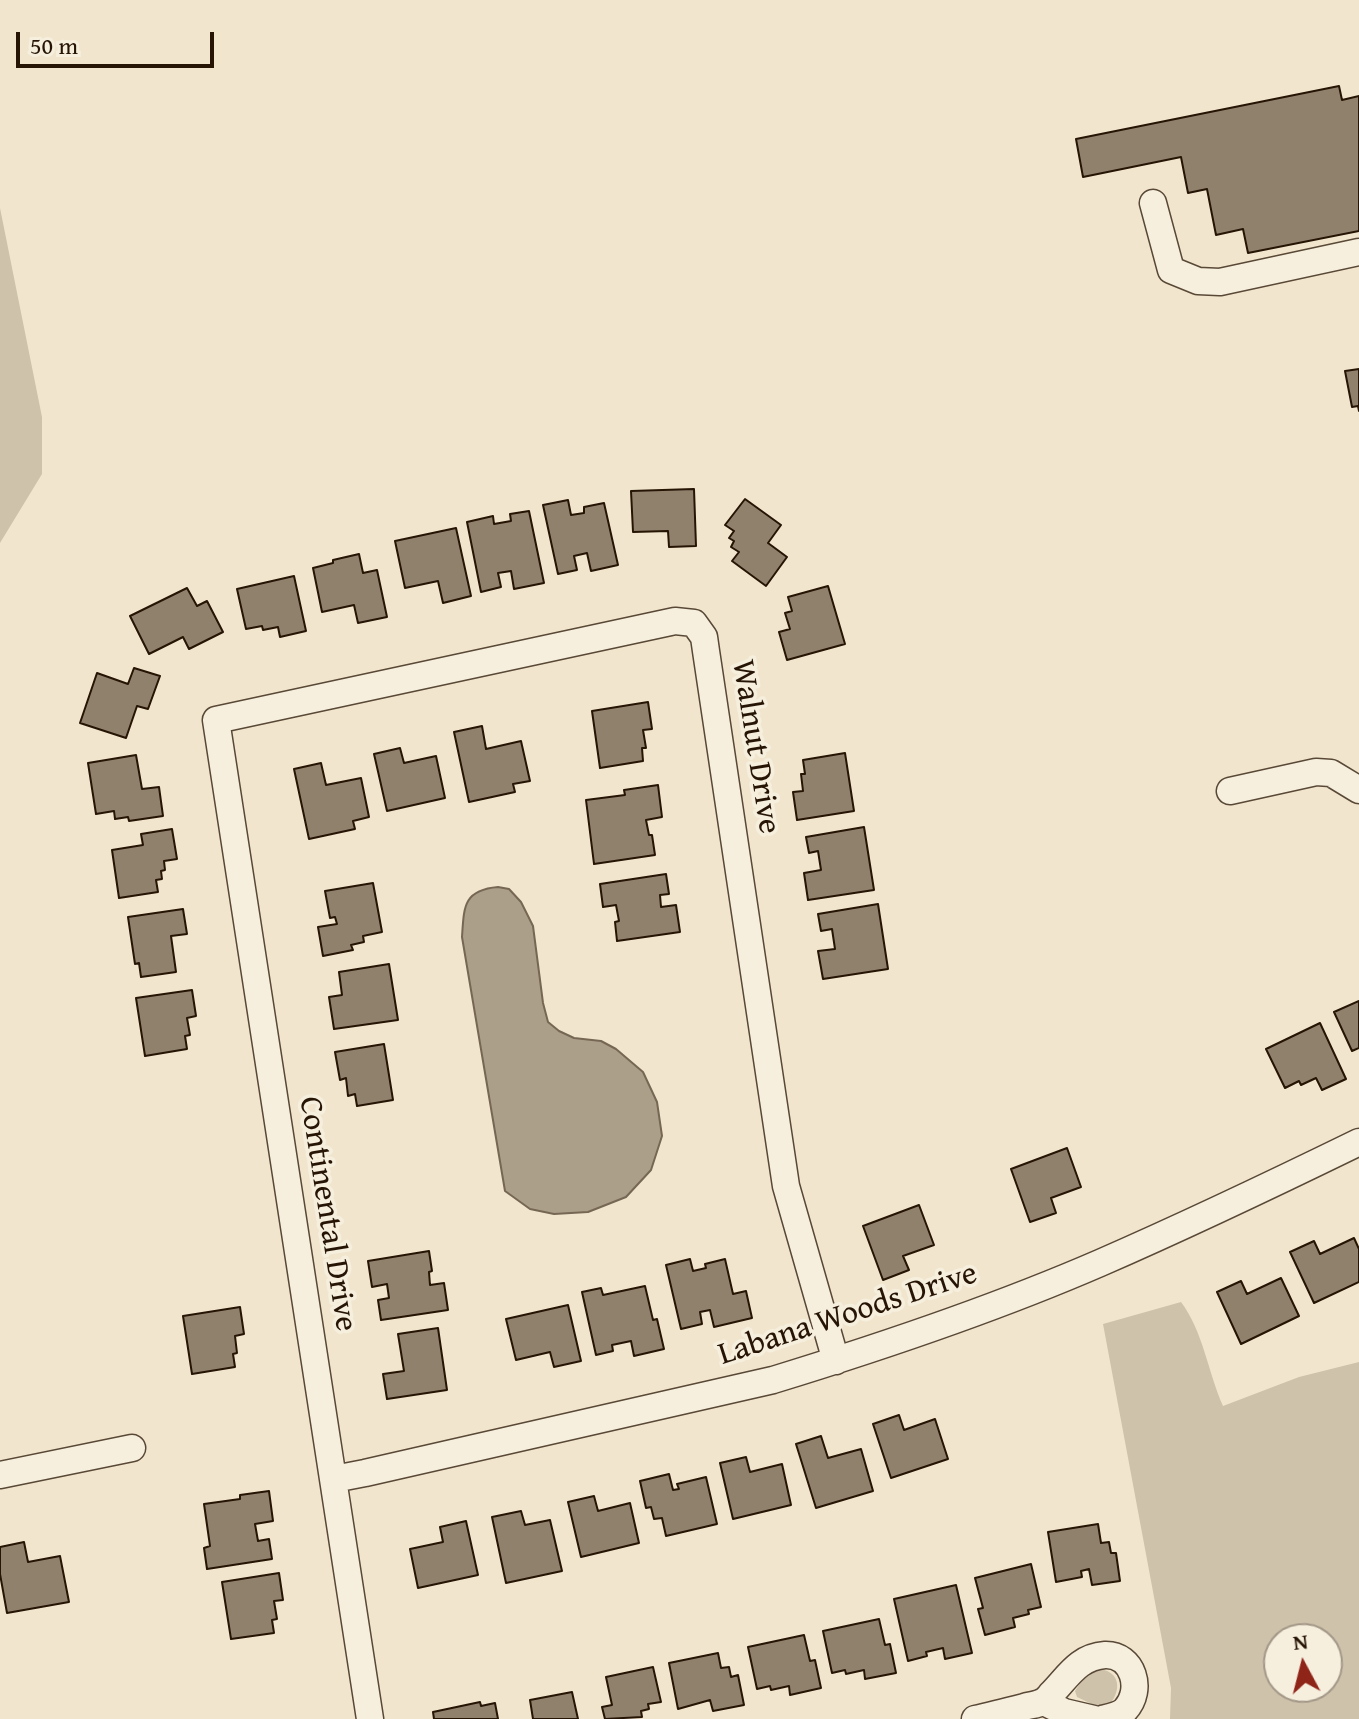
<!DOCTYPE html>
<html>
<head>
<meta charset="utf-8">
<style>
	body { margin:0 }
	#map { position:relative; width:1359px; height:1719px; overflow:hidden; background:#f1e6cd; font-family:"Gentium Book Plus",serif }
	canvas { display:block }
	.north { position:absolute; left:1263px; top:1623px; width:80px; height:80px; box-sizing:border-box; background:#f6efde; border:2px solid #a39787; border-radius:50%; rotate:353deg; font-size:22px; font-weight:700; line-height:32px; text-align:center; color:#261404 }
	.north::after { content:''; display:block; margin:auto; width:28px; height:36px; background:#8f2418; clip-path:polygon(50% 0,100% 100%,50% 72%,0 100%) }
	.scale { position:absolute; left:16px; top:32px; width:198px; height:36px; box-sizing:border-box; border:4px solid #261404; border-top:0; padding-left:10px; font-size:24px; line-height:28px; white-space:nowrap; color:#261404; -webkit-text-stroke:6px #f6efde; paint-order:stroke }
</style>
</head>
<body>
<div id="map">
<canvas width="1359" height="1719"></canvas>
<div class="north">N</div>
<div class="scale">50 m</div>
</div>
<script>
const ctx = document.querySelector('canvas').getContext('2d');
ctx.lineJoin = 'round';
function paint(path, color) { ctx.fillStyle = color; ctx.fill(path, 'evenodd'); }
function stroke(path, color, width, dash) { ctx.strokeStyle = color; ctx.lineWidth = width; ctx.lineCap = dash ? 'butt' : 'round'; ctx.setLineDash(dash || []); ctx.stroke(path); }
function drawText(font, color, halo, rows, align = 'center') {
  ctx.font = font + ' "Gentium Book Plus",serif'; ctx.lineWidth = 7; ctx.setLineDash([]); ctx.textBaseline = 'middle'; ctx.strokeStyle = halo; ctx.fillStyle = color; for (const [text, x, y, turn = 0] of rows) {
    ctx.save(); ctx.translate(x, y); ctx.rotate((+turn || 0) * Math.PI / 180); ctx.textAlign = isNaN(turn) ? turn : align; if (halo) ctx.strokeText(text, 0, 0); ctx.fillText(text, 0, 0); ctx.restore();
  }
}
const green = new Path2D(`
	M0 208 42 417V474L0 543Z
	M1181 1302C1203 1331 1208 1372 1223 1406L1299 1377 1359 1362V1719H1170L1171 1688 1103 1324ZM1279 1639H1327V1687H1279Z
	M1101 1669C1120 1673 1121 1689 1111 1703L1098 1707 1077 1697 1075 1691 1086 1674Z`);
const water = new Path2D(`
	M498 887 509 889 521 902 533 926 543 1003 548 1022 559 1031 574 1038 601 1041 616 1049 643 1072 657 1102 662 1136 651 1170 626 1197 588 1212 554 1214 530 1209 505 1191 462 937C464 907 463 890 498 887Z`);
const building = new Path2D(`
	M1339 86 1342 100 1359 96V231L1248 253 1243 229 1216 235 1207 189 1188 193 1181 157 1083 177 1076 139Z
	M1359 369V411L1358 406 1352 407 1345 371Z
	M694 489 696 546 669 547 668 531 633 532 631 491Z
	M745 499 781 525 768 543 787 557 766 586 732 561 739 552 731 547 734 541 729 538 734 531 725 525Z
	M568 500 571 515 584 513V507L604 503 618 565 591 571 587 553 574 556 577 570 558 574 543 505Z
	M529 511 544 583 514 589 511 571 498 573 501 587 481 592 467 522 493 516 494 524 511 521 510 514Z
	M456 528 471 596 443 603 438 581 405 588 395 541Z
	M359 554 363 573 377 570 387 617 358 623 354 605 322 612 313 568 333 563V560Z
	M294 576 306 631 280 637 278 627 263 630 262 626 246 629 237 589Z
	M828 586 845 644 787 660 779 632 790 629 785 613 792 611 788 597Z
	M187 588 197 606 207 601 223 632 189 649 183 637 149 654 130 616Z
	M134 668 160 676 148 709 137 706 126 738 80 723 97 673 128 684Z
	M648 702 652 729 643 730 646 748H642L643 761 600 768 592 711Z
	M482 726 486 749 521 741 530 781 513 784 515 792 469 802 454 732Z
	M400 748 404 763 436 756 445 798 387 811 374 754Z
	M845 753 854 811 797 820 793 792 803 791 801 774H805L803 760Z
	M136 755 142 789 159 787 163 816 129 821 128 817 115 819 114 811 96 814 88 763Z
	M321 763 326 785 361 778 369 817 353 821 355 829 309 839 294 769Z
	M658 785 662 817 646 820 649 835H652L655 855 594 864 586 800 625 795 624 790Z
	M864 827 874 890 808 900 804 873 821 870 818 851 809 853 806 837Z
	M172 829 177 859 164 861 165 870 161 871 162 879 156 880 158 892 119 898 112 850 143 845 141 834Z
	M666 874 669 894 660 895 661 907 676 905 680 932 617 941 615 922 619 921 616 905 603 907 600 884Z
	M373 883 382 932 363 936 364 942 351 945 353 950 323 956 318 927 337 924 335 917 330 918 325 891Z
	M878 904 888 969 823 979 818 951 835 949 832 929 821 931 818 914Z
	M183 909 187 934 171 936 176 972 141 977 139 963 135 964 128 917Z
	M389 964 398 1020 334 1029 329 997 342 995 339 972Z
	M192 990 196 1016 187 1018 190 1035 185 1036 187 1049 145 1056 136 998Z
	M1359 1001V1048L1352 1051 1334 1012Z
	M1320 1023 1346 1079 1322 1090 1316 1078 1301 1085 1299 1081 1285 1088 1266 1049Z
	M384 1044 393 1100 357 1106 355 1094 348 1096 346 1078 340 1080 335 1052Z
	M1067 1148 1081 1187 1051 1198 1056 1213 1030 1222 1011 1169Z
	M919 1205 934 1245 903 1256 909 1270 883 1280 863 1226Z
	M1354 1238 1359 1249V1282L1314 1303 1290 1252 1314 1241 1320 1254Z
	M429 1251 432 1271 429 1272 430 1285 444 1283 448 1310 381 1320 378 1300 389 1298 387 1284 372 1287 368 1261Z
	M690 1259 693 1271 706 1268 705 1264 725 1259 733 1294 746 1291 752 1318 714 1327 710 1310 700 1312 702 1324 681 1329 666 1265Z
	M1281 1278 1299 1316 1241 1344 1217 1292 1241 1281 1247 1294Z
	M645 1286 653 1320 657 1319 664 1349 634 1356 631 1341 612 1345 613 1351 596 1355 582 1292 601 1288 603 1295Z
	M568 1305 581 1361 554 1367 550 1352 516 1360 506 1319Z
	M240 1307 244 1334 235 1336 237 1353 233 1354 235 1367 192 1374 183 1316Z
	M438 1328 447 1390 387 1399 383 1374 404 1371 398 1334Z
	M899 1415 904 1430 935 1419 948 1459 891 1478 873 1424Z
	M821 1436 828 1458 861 1449 873 1491 816 1508 796 1444Z
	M746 1457 750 1472 782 1464 791 1505 733 1519 720 1463Z
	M669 1474 673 1490 679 1489 677 1484 706 1477 717 1524 666 1536 662 1518 654 1519 651 1507 646 1508 640 1481Z
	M269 1491 273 1521 255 1524 258 1541 269 1539 272 1559 207 1569 204 1548 210 1546 204 1504 240 1499V1495Z
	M594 1496 598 1511 630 1503 639 1543 581 1557 568 1502Z
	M521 1511 525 1525 550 1520 562 1571 506 1583 492 1517Z
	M466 1521 478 1575 418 1588 410 1549 443 1542 440 1527Z
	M1098 1524 1101 1543 1109 1542 1111 1553H1116L1120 1581 1092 1585 1089 1569 1081 1571 1082 1577 1056 1582 1048 1532Z
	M24 1542 28 1562 60 1556 69 1602 7 1613 0 1574V1547Z
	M1031 1564 1041 1607 1028 1610 1029 1614 1013 1618 1015 1627 985 1635 978 1609 983 1608 975 1578Z
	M279 1573 283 1600 274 1601 277 1619 272 1620 274 1633 231 1639 222 1582Z
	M956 1585 972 1653 945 1659 943 1648 926 1652 927 1656 908 1661 894 1599Z
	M879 1619 885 1645 890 1644 896 1673 865 1679 864 1670 846 1674 845 1670 832 1673 823 1631Z
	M804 1635 810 1661 815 1660 821 1688 790 1695 789 1686 771 1690 770 1686 757 1689 748 1647Z
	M718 1653 721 1668 729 1667 731 1677 738 1675 744 1705 713 1711 710 1700 678 1709 669 1663Z
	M653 1667 661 1702 648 1704 649 1709 641 1711 642 1717 605 1719 602 1707 612 1705 606 1677Z
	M572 1692 578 1719H533L530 1700Z
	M480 1702 481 1706 495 1703 498 1719H434L433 1712Z`);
const minor = new Path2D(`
	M1153 203 1171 270 1198 281 1220 282 1359 252
	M1230 791 1316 772 1331 773 1359 790
	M0 1475 132 1448
	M334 1479 365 1473 773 1380C884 1346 994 1309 1100 1263 1187 1225 1273 1184 1359 1142
	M1044 1702 1064 1712 1094 1719
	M370 1719 216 720 675 621 694 623 704 637 706 651 786 1186 836 1361
	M975 1719C992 1715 1008 1711 1024 1707 1030 1705 1037 1705 1042 1702 1045 1701 1049 1697 1051 1694 1068 1677 1078 1657 1105 1655 1133 1654 1144 1690 1125 1710 1120 1715 1110 1717 1102 1719`);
const streetNames = [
	["Walnut Drive",755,747,81],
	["Continental Drive",327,1214,81],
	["Labana Woods Drive",848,1315,-18]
];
paint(green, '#cec2ab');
paint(water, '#ac9f89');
stroke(water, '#766754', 2);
paint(building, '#90816d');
stroke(building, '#261404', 2);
stroke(minor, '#594836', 29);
stroke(minor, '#f6efde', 26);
drawText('32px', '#261404', '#f6efde', streetNames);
</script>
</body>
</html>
